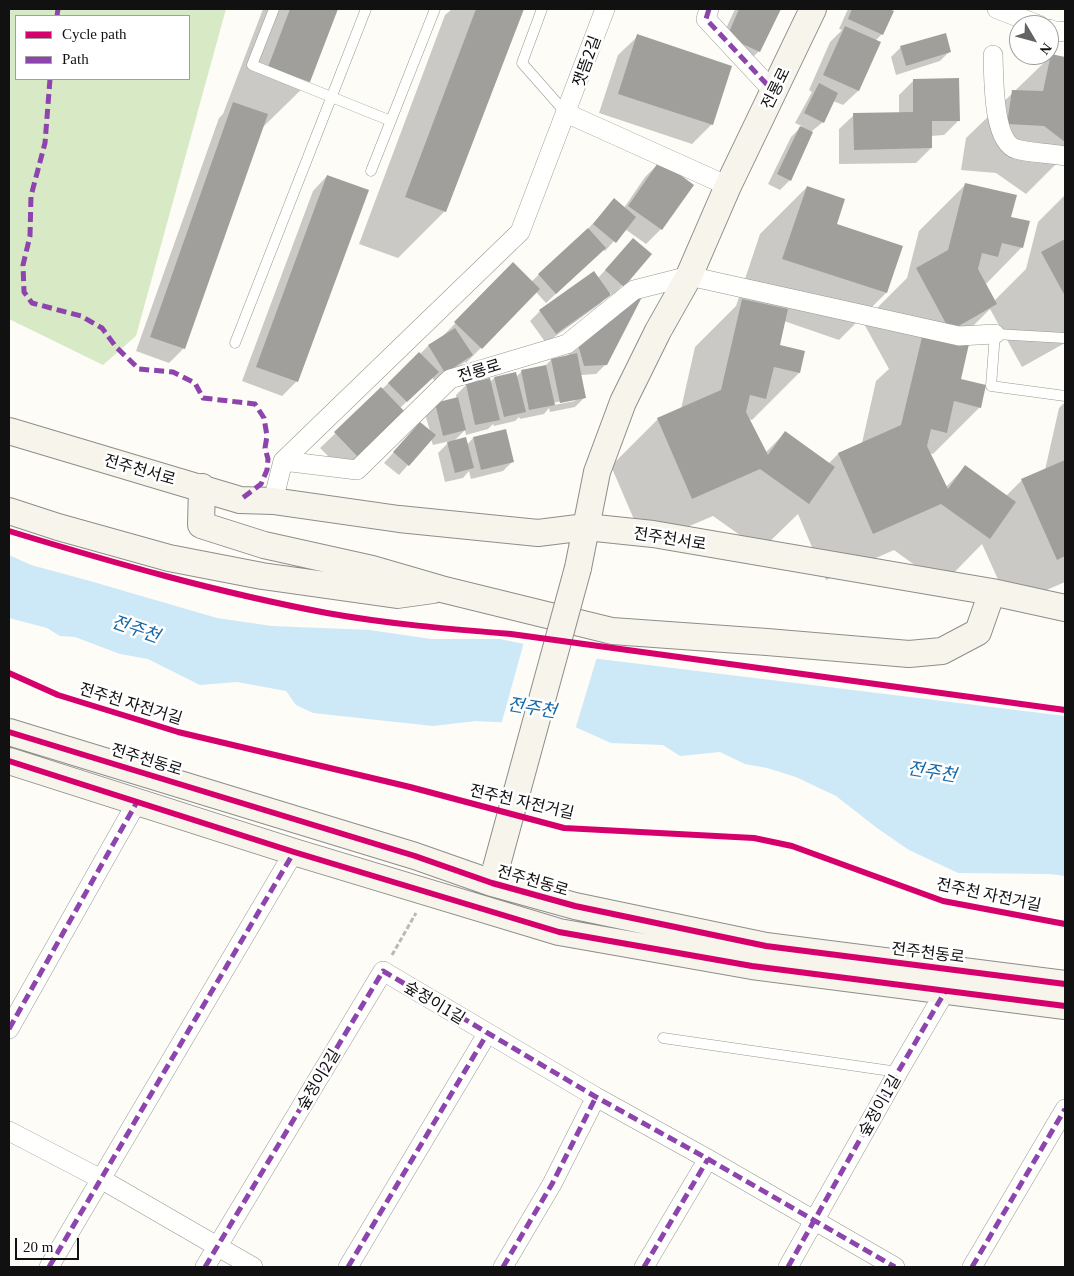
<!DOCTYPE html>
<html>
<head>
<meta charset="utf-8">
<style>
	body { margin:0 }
	#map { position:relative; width:1074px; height:1276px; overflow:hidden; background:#fdfcf7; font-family:Georgia,serif }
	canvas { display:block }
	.frame { position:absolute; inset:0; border:10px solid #111; pointer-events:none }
	.legend { position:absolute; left:15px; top:15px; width:175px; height:65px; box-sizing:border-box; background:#fff; border:1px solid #a0a0a0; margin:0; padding:6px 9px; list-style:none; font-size:15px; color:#111 }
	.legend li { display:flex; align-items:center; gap:10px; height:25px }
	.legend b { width:25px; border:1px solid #a0a0a0 }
	.north { position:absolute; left:1009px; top:15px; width:50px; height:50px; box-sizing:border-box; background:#fff; border:1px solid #a0a0a0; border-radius:50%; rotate:127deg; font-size:14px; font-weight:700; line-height:20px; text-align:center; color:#111 }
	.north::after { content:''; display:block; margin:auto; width:18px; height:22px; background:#646362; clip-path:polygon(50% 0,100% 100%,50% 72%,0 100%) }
	.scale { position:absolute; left:15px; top:1238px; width:64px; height:22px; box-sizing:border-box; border:2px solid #111; border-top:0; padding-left:6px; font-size:15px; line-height:18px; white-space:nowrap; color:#111; -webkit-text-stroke:4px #fff; paint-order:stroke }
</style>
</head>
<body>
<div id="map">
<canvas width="1074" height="1276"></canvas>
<div class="frame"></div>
<ul class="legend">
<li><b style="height:6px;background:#d6006c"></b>Cycle path</li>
<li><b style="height:6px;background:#8e44ad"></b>Path</li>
</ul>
<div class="north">N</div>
<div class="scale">20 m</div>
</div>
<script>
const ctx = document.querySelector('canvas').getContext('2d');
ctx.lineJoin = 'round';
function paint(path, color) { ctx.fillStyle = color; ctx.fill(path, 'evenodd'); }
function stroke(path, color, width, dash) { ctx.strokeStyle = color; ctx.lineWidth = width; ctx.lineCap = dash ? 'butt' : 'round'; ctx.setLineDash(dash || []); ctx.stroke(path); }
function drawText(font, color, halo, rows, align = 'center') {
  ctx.font = font + ' Georgia,"Noto Sans KR",serif'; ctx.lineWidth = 5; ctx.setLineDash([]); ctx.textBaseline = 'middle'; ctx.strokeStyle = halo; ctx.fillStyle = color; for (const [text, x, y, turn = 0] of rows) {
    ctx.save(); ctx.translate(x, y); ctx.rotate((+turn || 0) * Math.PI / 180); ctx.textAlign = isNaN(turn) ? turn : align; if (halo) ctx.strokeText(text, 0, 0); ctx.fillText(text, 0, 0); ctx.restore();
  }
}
const forest = new Path2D(`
	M9 9H226L136 336 103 365 9 319ZM16 16H189V79H16Z`);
const water = new Path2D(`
	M9 555 31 565 90 581 217 618 272 626 370 630 431 639H500L591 658 1065 716V876L1050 874 958 873 909 850 877 828 836 796 796 777 767 768 745 764 720 752 680 756 663 745 611 743 573 726 476 721 433 726 313 713 296 705 286 691 237 682 200 685 148 659 120 654 75 637 60 636 47 628 9 618Z`);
const pier = new Path2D(`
	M524 642 597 657 575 730 501 725Z`);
const shadow = new Path2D(`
	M263 9H337L309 82 262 128 184 348 169 363 136 351 219 118 223 114Z
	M452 9H523L445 211 398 258 359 244 445 15Z
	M735 9H779L759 51 749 61 718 46Z
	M848 9H886L893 12 882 34 875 41 858 91 843 105 833 101 823 122 812 131 790 180 780 190 768 184 791 137 802 126 795 123 812 92 809 90 830 42 842 30 839 29Z
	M945 34 950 51 940 61 896 75 891 57 900 48Z
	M638 36 712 124 692 144 599 113 618 55Z
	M1052 55 1065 58V155L1026 194 996 173 961 170 966 138Z
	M913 81 959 120 944 135 931 136V148L916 163 839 164V129L854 115 899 114V95Z
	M660 162 692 185 661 229 646 244 625 229 605 251 603 250 546 303 536 292 466 363 465 362 435 382 432 377 400 408 403 412 343 471 320 448 419 354H420L428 346 440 339 513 264 531 282 587 230 614 200 624 208 645 177Z
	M327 176 297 381 282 396 242 381 313 191Z
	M966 184 1009 218 1022 247 985 285 994 301 1026 269 1038 222 1065 195V343L1022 367 990 309 957 342 959 380 980 407 933 454 929 453 946 487 965 467 1006 496 1022 480 1045 470 1059 408 1065 402V582L1010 606 982 544 942 585 894 550 826 580 798 514 761 550 713 516 645 545 611 466 658 419 681 409 695 347 736 306 760 234 807 187 835 224 901 246 886 293 839 340 784 321 778 346 799 373 752 420 748 419 765 453 785 433 828 464 838 454 862 443 876 381 889 369 863 322 907 278 919 231Z
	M633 239 650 254 613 296 610 293 600 304 546 343 530 321 540 311 598 278Z
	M578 342 606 364 596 374 581 375 585 397 575 407 550 412 549 408 544 414 520 419 519 417 515 421 494 426 493 424 488 429 466 435 465 430 453 442 467 445 473 438 513 461 503 471 471 479 469 471 463 478 445 482 438 453 450 441 433 445 431 439 399 475 384 463 411 433 430 431 425 414 435 404 457 399 456 395 466 385 489 380V383L494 378 515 373 516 377 521 372 545 366 551 360 569 356 568 352ZM575 398V401L554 405 553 403Z`);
const building = new Path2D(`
	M290 9H338L310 82 268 67Z
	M476 9H524L446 212 405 197Z
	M739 9H781L760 52 727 37Z
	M852 9H889L894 11 883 35 848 19Z
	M845 26 881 42 859 91 823 75Z
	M946 33 951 52 906 66 900 46Z
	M637 34 732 66 713 125 618 94Z
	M1051 54 1065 57V142L1044 126 1007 124 1012 90 1043 91Z
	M959 78 960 121H932V148L854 150 853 113 913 112V79Z
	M819 83 838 93 824 123 804 113Z
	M233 102 268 114 185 349 150 337Z
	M800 126 813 132 791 181 777 174Z
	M660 160 694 185 662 230 628 206Z
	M327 175 369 190 298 382 256 367Z
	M965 183 1017 195 1011 217 1030 221 1023 248 1002 243 998 257 982 253 978 269 997 304 950 331 916 268 948 250Z
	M807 186 845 199 837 224 903 246 887 293 782 259Z
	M614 198 636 217 616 243 593 224Z
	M588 228 606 248 556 294 538 274Z
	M633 238 652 254 624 287 605 270Z
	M1065 239V296L1041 252Z
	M513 262 540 289 482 349 454 322Z
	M594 271 611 295 556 334 539 310Z
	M632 297H642L607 365 584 366 577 341Z
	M742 299 788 309 780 345 805 351 800 373 774 367 766 399 750 395 746 412 768 455 785 431 835 467 809 504 760 469 692 499 657 418 721 390Z
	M455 328 473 355 445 373 428 345Z
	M923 333 969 344 961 379 986 385 981 408 954 401 947 433 931 429 927 446 948 489 965 465 1016 502 990 539 941 504 873 534 838 453 901 425Z
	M419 352 439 372 407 402 388 383Z
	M577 353 586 398 560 403 551 359Z
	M546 365 555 405 529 410 521 370Z
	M516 372 526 412 504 417 494 377Z
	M490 378 500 420 475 425 466 384Z
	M381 387 405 412 358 457 334 432Z
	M458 397 466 430 443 436 435 403Z
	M420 422 436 435 409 466 393 452Z
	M506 429 514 462 481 470 473 437Z
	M466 437 474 468 455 473 447 442Z
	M1065 460V556L1057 560 1021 479Z`);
const path = new Path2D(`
	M392 955 416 913`);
const lane = new Path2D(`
	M274 9 252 65 391 121
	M542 9 522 63 566 113
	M371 171 435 9
	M1065 338 995 334 991 386 1065 396
	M235 343 366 9
	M663 1038 898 1072`);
const street = new Path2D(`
	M709 9 706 19 773 91
	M997 9 1039 25
	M1049 29 1057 32 1065 31
	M993 55C994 76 992 141 1016 149 1030 153 1050 153 1065 156
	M566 113 728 186
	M283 461 357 470 450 379 567 344 634 290 689 276 959 336 995 334
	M273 501 283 461 520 232 605 9
	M9 1029 137 802
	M9 1131 101 1179 253 1267
	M49 1267 294 852
	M205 1267 383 971 596 1097 708 1159 895 1267
	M348 1267 487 1034
	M503 1267 552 1184 596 1097
	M644 1267 708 1159
	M788 1267 898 1072 946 990
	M972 1267 1065 1109`);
const secondary = new Path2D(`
	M9 431 240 500 273 501 399 519 538 533 586 527 653 534 992 592 1065 608
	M202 487 201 525 264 545 372 569 441 589 612 631 767 642 909 654 942 651 978 632 992 592
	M9 511 58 527 169 558 262 576 397 595 433 590
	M578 568 597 472 623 402 658 331 689 276 728 186 813 9
	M9 732 415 856 492 883 575 906 766 946 1065 984
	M9 761 294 852 559 932 752 966 1065 1006`);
const secondaryBridge = new Path2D(`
	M496 868 578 568`);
const quiet = new Path2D(`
	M709 9 706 19 773 91
	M57 16 58 9
	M50 79 45 143 31 196 30 236 23 265 24 292 32 303 81 316 102 328 116 347 139 369 173 372 195 383 203 398 255 404 264 418 267 436 265 448 268 459 267 470 261 484 240 500
	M9 1029 137 802
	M49 1267 294 852
	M205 1267 383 971 596 1097 708 1159 895 1267
	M348 1267 487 1034
	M503 1267 552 1184 596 1097
	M644 1267 708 1159
	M788 1267 898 1072 946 990
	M972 1267 1065 1109`);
const cycleway = new Path2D(`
	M9 531C114 563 220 593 327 613 388 624 450 629 511 634L1065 710
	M9 673 58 695 178 732 410 787 564 828 754 838 792 846 943 901 1065 924
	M9 732 415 856 492 883 575 906 766 946 1065 984
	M9 761 294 852 559 932 752 966 1065 1006`);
const streetNames = [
	["잿뜸2길",586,61,-70],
	["전룡로",775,88,-64],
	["전룡로",479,370,-17],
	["전주천서로",140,469,16],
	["전주천서로",670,538,9],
	["전주천 자전거길",131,703,17],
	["전주천동로",147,759,17],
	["전주천 자전거길",522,801,13],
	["전주천동로",533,880,16],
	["전주천 자전거길",989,894,12],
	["전주천동로",928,952,7],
	["숲정이1길",435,1002,31],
	["숲정이2길",318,1079,-59],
	["숲정이1길",879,1105,-60]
];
const waterNames = [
	["전주천",136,628,19],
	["전주천",532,707,9],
	["전주천",932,771,9]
];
paint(forest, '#d8eac5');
paint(water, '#cde8f7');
paint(pier, '#fdfcf7');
paint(shadow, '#0003');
paint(building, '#a19f9c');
stroke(lane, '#979795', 11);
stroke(street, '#979795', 20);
stroke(secondary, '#8e8d8b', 28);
stroke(path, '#b9b9b8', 3, [5, 2.5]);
stroke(lane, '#fffffe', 10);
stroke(street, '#fffffe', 19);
stroke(secondary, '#f6f4eb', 26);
stroke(secondaryBridge, '#8e8d8b', 28, []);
stroke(secondaryBridge, '#f6f4eb', 26);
stroke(quiet, '#8e44ad', 5, [10, 5]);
stroke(cycleway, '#d6006c', 6);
drawText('16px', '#111', '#fff', streetNames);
drawText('italic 18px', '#1768a6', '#fff', waterNames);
</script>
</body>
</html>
